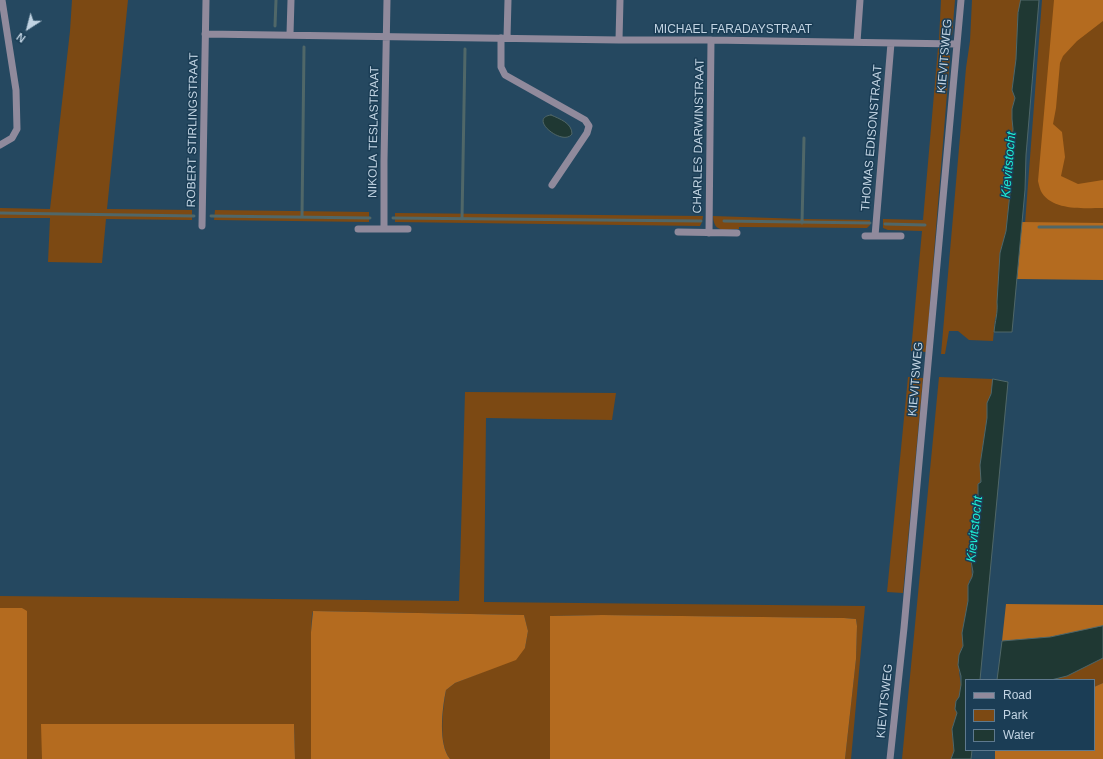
<!DOCTYPE html>
<html>
<head>
<meta charset="utf-8">
<style>
	body { margin:0 }
	#map { position:relative; width:1103px; height:759px; overflow:hidden; background:#254860; font-family:Helvetica,sans-serif }
	canvas { display:block }
	.legend { position:absolute; left:965px; top:679px; width:130px; height:72px; box-sizing:border-box; background:#1b3d55; border:1px solid #5e798e; margin:0; padding:5px 7px; list-style:none; font-size:12px; color:#c2d4e3 }
	.legend li { display:flex; align-items:center; gap:8px; height:20px }
	.legend b { width:20px; border:1px solid #5e798e }
	.north { position:absolute; left:8px; top:8px; width:40px; height:40px; -webkit-text-stroke:3px #1b3d55; paint-order:stroke; rotate:216deg; font-size:11px; font-weight:700; line-height:16px; text-align:center; color:#c2d4e3 }
	.north::after { content:''; display:block; margin:auto; width:14px; height:18px; background:#c2d4e3; clip-path:polygon(50% 0,100% 100%,50% 72%,0 100%) }
</style>
</head>
<body>
<div id="map">
<canvas width="1103" height="759"></canvas>
<ul class="legend">
<li><b style="height:5px;background:#908a9c"></b>Road</li>
<li><b style="height:11px;background:#7c4913"></b>Park</li>
<li><b style="height:11px;background:#1f3833"></b>Water</li>
</ul>
<div class="north">N</div>
</div>
<script>
const ctx = document.querySelector('canvas').getContext('2d');
ctx.lineJoin = 'round';
function paint(path, color) { ctx.fillStyle = color; ctx.fill(path, 'evenodd'); }
function stroke(path, color, width, dash) { ctx.strokeStyle = color; ctx.lineWidth = width; ctx.lineCap = dash ? 'butt' : 'round'; ctx.setLineDash(dash || []); ctx.stroke(path); }
function drawText(font, color, halo, rows, align = 'center') {
  ctx.font = font + ' Helvetica,sans-serif'; ctx.lineWidth = 3; ctx.setLineDash([]); ctx.textBaseline = 'middle'; ctx.strokeStyle = halo; ctx.fillStyle = color; for (const [text, x, y, turn = 0] of rows) {
    ctx.save(); ctx.translate(x, y); ctx.rotate((+turn || 0) * Math.PI / 180); ctx.textAlign = isNaN(turn) ? turn : align; if (halo) ctx.strokeText(text, 0, 0); ctx.fillText(text, 0, 0); ctx.restore();
  }
}
const green = new Path2D(`
	M72 0H128L107 209 192 210V220L106 219 102 263 48 262 50 218H0V208L50 209 70 31Z
	M941 0H955L952 35 939 40Z
	M972 0H1021L1018 13 1016 59 1012 90 1015 98 1012 109V119L1013 129 1012 143 1008 155 1006 184 1010 193 1006 231 1000 253 997 302 998 311 995 319 993 341 969 340 958 331H949L945 354H941L966 68 970 41Z
	M1042 0H1103V264L1022 263Z
	M938 48 950 56 926 352 911 351 922 231 888 230 883 228V219L923 220Z
	M215 210 369 212V222L214 220Z
	M395 213 703 216 702 222 700 226 395 222Z
	M713 216 803 219 870 220V225L867 228 739 227V229C725 229 714 234 713 216Z
	M908 377 923 378 903 593 887 592Z
	M939 377 993 379 991 394 987 403V418L980 465 981 478 977 497 978 519 976 526 971 561 972 577 969 581 968 601 962 633 963 646 961 649 959 672 961 685 959 697 956 701 955 709 957 713 952 729 954 751 951 759H902Z
	M465 392 616 393 612 420 486 418 484 602 865 606 851 759H845L856 659 857 626 856 619 844 618 602 615 550 616V759H450C438 743 443 709 446 690L455 683 483 672 525 648 528 631 524 615 313 611 312 614 311 633V759H295L294 724H42V759H27V618L22 608H0V596L459 601Z
	M1103 658V683L1094 687V680H1051L1067 676Z`);
const forest = new Path2D(`
	M1054 0H1103V21L1077 41 1063 56 1060 63 1056 108 1053 124 1062 132 1065 157 1061 176 1078 184 1103 180V208C1084 208 1054 211 1042 193 1040 190 1039 185 1038 181Z
	M1022 222 1103 223V280L1017 279Z
	M1006 604 1103 605V626L1050 637 1002 641Z
	M0 608H22L27 611V759H0Z
	M313 611 524 615 528 631 525 648 516 660 455 683 446 690C442 709 438 744 450 759H311V632Z
	M602 615 844 618 856 619 857 626 856 659 845 759H550V616Z
	M1103 683V759H995V750H1094V687Z
	M41 724H294L295 759H42Z`);
const water = new Path2D(`
	M1021 0H1039L1026 155 1025 190 1012 332H994C995 321 998 313 997 302L1000 253 1006 231 1010 193 1006 184V168L1008 155 1012 143 1013 129 1012 119V109L1015 98 1012 90 1016 59 1018 13Z
	M551 115C560 119 572 123 572 134 563 147 527 118 551 115Z
	M993 379 1008 382 980 680H966V750H972L971 759H951L954 751 952 729 957 713 955 709 956 701 959 697 961 685V676L958 665 959 655 963 646 962 633 968 601V585L972 577 973 572 971 561 973 545 978 519V484L981 482 980 465 987 418V403L991 394Z
	M1103 626V658L1067 676 1051 680H997L1002 641 1050 637Z`);
const stream = new Path2D(`
	M275 26 276 0
	M0 213 194 216
	M211 216 370 218
	M302 217 304 47
	M393 218 701 221
	M462 219 465 49
	M724 221 870 223
	M802 223 804 138
	M885 224 925 225
	M1039 227H1103`);
const minor = new Path2D(`
	M205 34 619 40H711L957 44
	M290 34 291 0
	M501 38V67L505 75 585 120 589 126 587 133 552 185
	M507 38 508 0
	M619 40 620 0
	M857 42 860 0
	M0 145 12 138 17 129 16 90 2 0
	M202 226 206 0
	M358 229H408
	M384 229V161L387 0
	M678 232 737 233
	M709 233 711 40
	M865 236H901
	M875 236 891 43
	M890 759 904 628 961 0`);
const streetNames = [
	["MICHAEL FARADAYSTRAAT",733,30],
	["KIEVITSWEG",945,56,-85],
	["ROBERT STIRLINGSTRAAT",193,130,-89],
	["NIKOLA TESLASTRAAT",374,132,-89],
	["CHARLES DARWINSTRAAT",699,136,-89],
	["THOMAS EDISONSTRAAT",872,138,-85],
	["KIEVITSWEG",916,379,-85],
	["KIEVITSWEG",885,701,-84]
];
const waterNames = [
	["Kievitstocht",1009,165,-85],
	["Kievitstocht",975,529,-84]
];
paint(green, '#7c4913');
paint(forest, '#b46b1f');
paint(water, '#1f3833');
stroke(water, '#506768', 1);
stroke(stream, '#506768', 3);
stroke(minor, '#908a9c', 7);
drawText('12px', '#c2d4e3', '#1b3d55', streetNames);
drawText('italic 13px', '#1deed5', '#1b3d55', waterNames);
</script>
</body>
</html>
